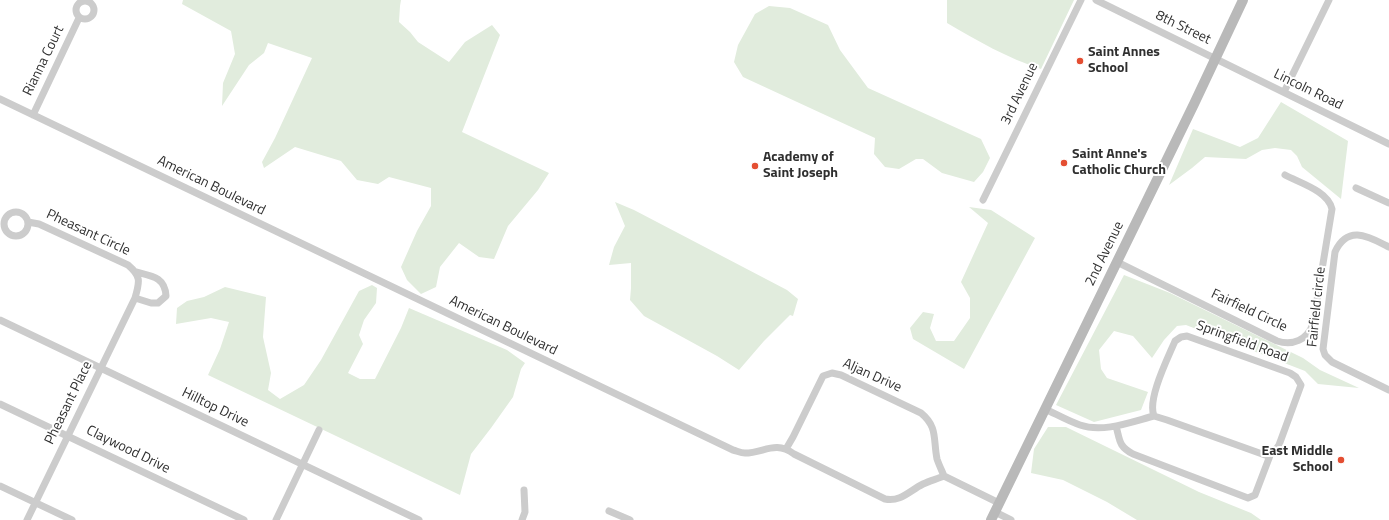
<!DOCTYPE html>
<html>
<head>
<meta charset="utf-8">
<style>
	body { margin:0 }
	canvas { display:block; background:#fff }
</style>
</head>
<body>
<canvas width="1389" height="520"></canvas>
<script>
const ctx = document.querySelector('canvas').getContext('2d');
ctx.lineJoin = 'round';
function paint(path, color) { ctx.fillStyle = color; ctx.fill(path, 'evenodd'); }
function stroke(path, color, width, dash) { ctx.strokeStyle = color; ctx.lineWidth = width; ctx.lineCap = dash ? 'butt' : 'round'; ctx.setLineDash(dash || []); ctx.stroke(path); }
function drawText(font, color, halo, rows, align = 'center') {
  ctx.font = font + ' "Titillium Web",sans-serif'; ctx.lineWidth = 4; ctx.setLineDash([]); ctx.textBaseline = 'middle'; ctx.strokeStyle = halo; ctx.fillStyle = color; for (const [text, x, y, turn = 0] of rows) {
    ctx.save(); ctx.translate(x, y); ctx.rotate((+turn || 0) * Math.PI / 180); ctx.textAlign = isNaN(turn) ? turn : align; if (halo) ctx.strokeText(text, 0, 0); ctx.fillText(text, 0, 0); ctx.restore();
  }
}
const green = new Path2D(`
	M183 0H401L400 6 399 22 410 32 418 42 449 62 465 42 492 25 500 35 462 132 549 173 538 190 508 226 494 259 479 257 459 243 440 267 436 287 421 294 407 280 401 267 417 231 431 206V188L389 177 378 184 357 180 341 161 295 147 264 168 262 162 275 138 312 58 268 43 264 53 249 65 222 106 223 83 235 54 231 31 182 4Z
	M947 0H1074L1041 69C1007 58 978 41 947 23Z
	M769 6 790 8 828 25 840 50 868 88 981 139 990 158 983 172 974 182 942 173 923 159H916L899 169 885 167 874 154 875 138 743 77 734 62 738 45 755 14Z
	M1281 102 1348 141 1341 199 1302 167 1297 156 1291 150 1275 148 1262 150 1246 159 1205 157 1192 168 1169 185 1193 129 1240 147 1258 138Z
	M615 202 634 210 787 290 798 299 793 316 790 315 764 341 739 370 717 356 644 316 630 300 631 288V263L609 265 614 247 625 226Z
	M969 207 991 210 1035 238 964 369 913 339 910 328 923 312 934 314 930 328 936 341H954L970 318V298L961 282 988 223Z
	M1124 275 1170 293 1303 358 1320 370 1359 388 1318 384 1305 371 1186 325 1177 326 1164 340 1152 358 1133 336 1114 331 1099 350 1101 369 1107 378 1148 392 1141 410 1094 422 1056 405Z
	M372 285 377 288 376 303 364 320 359 335 363 344 348 373 360 379H375L401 328 409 308 507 350 525 363 521 369 513 397 491 428 471 454 460 495 208 375 220 349 229 322 211 318 176 324 177 308 187 301 204 297 225 287 266 297 263 337 271 373 268 390 280 399 304 385 321 360 359 291Z
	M1048 427H1066L1199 492 1251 513 1261 520H1137L1107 502 1063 480 1031 473 1034 449Z`);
const street = new Path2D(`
	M1096 0 1389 144
	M76 10a9 9 0 1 1 18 0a9 9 0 1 1-18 0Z
	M1284 92 1329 0
	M0 99 733 450C737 451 741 453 745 453 764 453 775 440 794 454L885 499C901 502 909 491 923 484 929 481 937 479 944 476L999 503
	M33 115 79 18
	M1356 188 1389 203
	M983 200 1081 0
	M4 224a12 12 0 1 1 24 0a12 12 0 1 1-24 0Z
	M1389 247C1369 237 1348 224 1335 252L1323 349 1325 355 1332 362 1389 390
	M1117 262 1277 341C1293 346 1307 340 1313 324L1332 209C1328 191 1300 183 1285 175
	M135 298 151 303H158L166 296C165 277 152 276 136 272
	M0 320 419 520
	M0 404 244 520
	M1045 409C1056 414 1068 421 1080 425 1103 433 1131 422 1154 416 1147 399 1168 358 1175 341L1181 337 1187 336 1290 373 1296 377 1301 385 1279 445C1276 450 1271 454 1265 455L1167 420 1154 416
	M1116 426C1120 440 1118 446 1133 454L1248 498 1255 495 1271 453
	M786 449 793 437 823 376 832 373 841 375 921 413C938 427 933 439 937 459 939 465 942 471 944 476
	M0 486 72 520
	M609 511 630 520
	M995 512 1011 520
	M27 520 135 298C140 281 141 276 128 265L39 224 28 222
	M276 520 319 430
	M522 520 525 512 524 490`);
const secondary = new Path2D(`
	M991 520 1194 104 1243 0`);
const markers = [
	[1080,61,4,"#e44e32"],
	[1064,163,4,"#e44e32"],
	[755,166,4,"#e44e32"],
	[1341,460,4,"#e44e32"]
];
const streetNames = [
	["8th Street",1183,28,26],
	["Rianna Court",44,61,-64],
	["Lincoln Road",1308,90,26],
	["3rd Avenue",1020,94,-64],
	["American Boulevard",211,186,26],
	["Pheasant Circle",88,233,25],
	["2nd Avenue",1105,254,-64],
	["Fairfield circle",1317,307,-84],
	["Fairfield Circle",1249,311,25],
	["American Boulevard",503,326,26],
	["Springfield Road",1242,342,20],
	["Aljan Drive",872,376,24],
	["Pheasant Place",69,403,-64],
	["Hilltop Drive",215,408,26],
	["Claywood Drive",128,450,26]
];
const poiNames = [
	["Saint Annes",1088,53],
	["School",1088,69],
	["Saint Anne's",1072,155],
	["Catholic Church",1072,171],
	["Academy of",763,158],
	["Saint Joseph",763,174],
	["East Middle",1333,452,"right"],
	["School",1333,468,"right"]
];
paint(green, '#e1ecdd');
stroke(street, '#ccc', 7);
stroke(secondary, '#b9b9b9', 10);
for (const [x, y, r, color] of markers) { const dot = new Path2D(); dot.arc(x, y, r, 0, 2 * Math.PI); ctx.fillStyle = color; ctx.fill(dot); stroke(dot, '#fff', 1.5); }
drawText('14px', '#2f2f2f', '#fff', streetNames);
drawText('bold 14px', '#2f2f2f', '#fff', poiNames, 'left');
</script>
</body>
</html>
